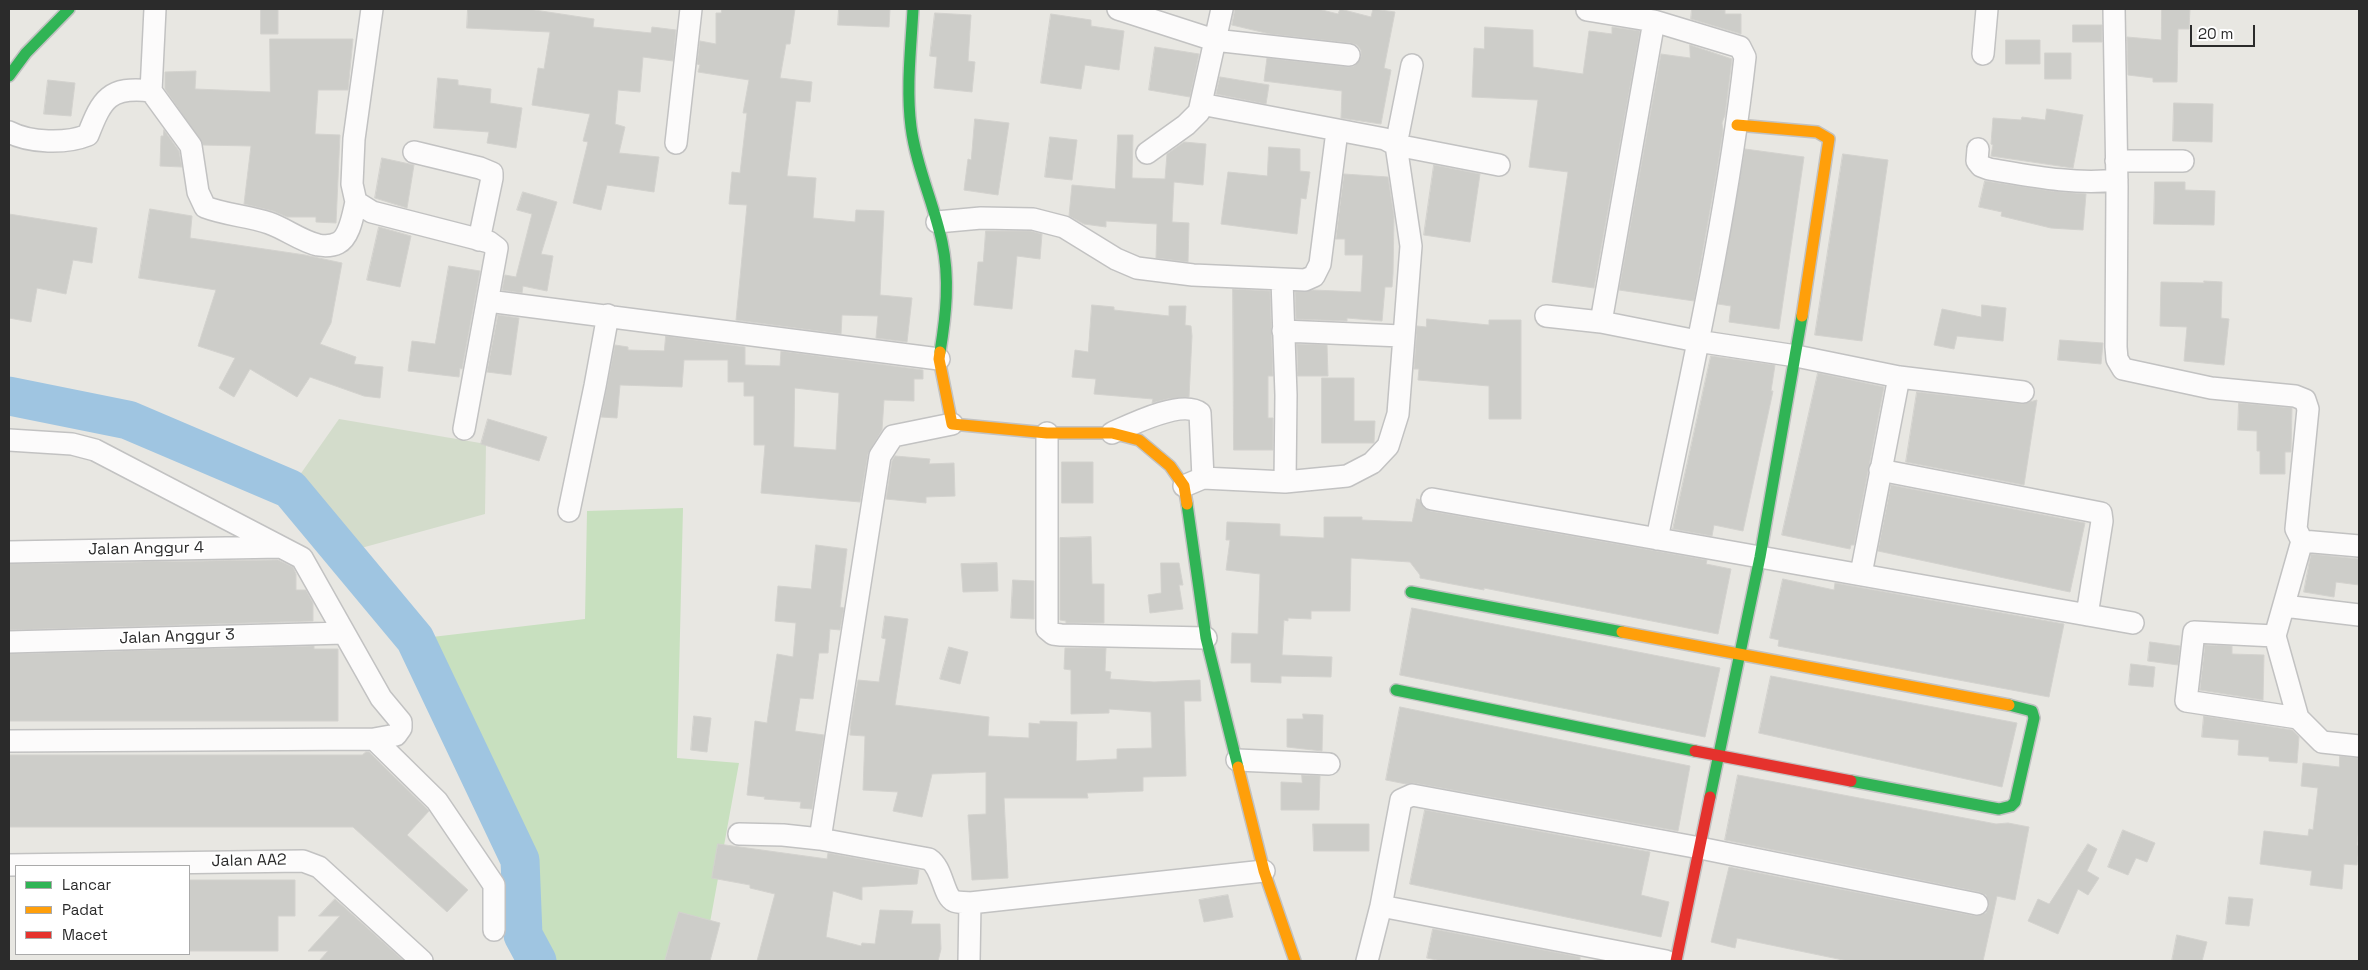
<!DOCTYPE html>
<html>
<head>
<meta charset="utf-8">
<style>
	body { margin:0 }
	#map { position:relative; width:2368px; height:970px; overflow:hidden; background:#e8e7e2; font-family:"Space Grotesk",sans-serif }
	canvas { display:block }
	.frame { position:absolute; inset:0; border:10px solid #2b2b2b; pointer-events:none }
	.legend { position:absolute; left:15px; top:865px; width:175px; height:90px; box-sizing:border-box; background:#fff; border:1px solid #aaa; margin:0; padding:6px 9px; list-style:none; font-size:15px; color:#2b2b2b }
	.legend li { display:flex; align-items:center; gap:10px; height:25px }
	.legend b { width:25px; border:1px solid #aaa }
	.scale { position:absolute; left:2190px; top:25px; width:65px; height:22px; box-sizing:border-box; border:2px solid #2b2b2b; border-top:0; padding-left:6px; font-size:15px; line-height:18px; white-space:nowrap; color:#2b2b2b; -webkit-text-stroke:4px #fff; paint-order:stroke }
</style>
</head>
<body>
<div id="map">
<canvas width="2368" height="970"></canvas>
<div class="frame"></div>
<ul class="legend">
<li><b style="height:6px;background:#30b455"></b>Lancar</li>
<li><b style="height:6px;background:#ff9f0a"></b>Padat</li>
<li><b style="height:6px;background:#e5322d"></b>Macet</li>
</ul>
<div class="scale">20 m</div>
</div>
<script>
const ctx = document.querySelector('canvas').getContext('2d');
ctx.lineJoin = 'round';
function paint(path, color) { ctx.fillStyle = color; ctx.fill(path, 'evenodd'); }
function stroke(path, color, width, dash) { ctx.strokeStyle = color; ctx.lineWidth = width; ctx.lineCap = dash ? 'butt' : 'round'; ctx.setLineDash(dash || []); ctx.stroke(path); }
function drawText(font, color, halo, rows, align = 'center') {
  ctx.font = font + ' "Space Grotesk",sans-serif'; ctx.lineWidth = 4; ctx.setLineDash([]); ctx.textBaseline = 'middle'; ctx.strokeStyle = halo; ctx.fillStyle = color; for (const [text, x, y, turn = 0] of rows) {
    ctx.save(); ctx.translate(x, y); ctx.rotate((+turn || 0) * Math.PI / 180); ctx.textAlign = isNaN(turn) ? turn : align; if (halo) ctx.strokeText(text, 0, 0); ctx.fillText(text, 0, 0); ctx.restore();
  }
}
const green = new Path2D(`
	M683 508 677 758 739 763 703 961H537L523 935 520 860 415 639 585 619 587 511Z`);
const cemetery = new Path2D(`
	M339 419 486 444 485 514 343 553 290 489Z`);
const river = new Path2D(`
	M9 396 128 420 290 489 415 639 520 860 523 935 537 961`);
const building = new Path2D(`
	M261 9H278V34H261Z
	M468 9H528L594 19 593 27 651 33 652 27 676 30 673 61 643 57 640 92 618 90 615 124 625 127 619 153 659 157 654 192 607 185 601 210 573 203 588 142 583 141 590 114 532 105 538 68 544 69 550 32 467 28Z
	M722 9H795L790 44H786L780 78 812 82 810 102 796 101 787 176 816 178 813 218 855 222 856 210 884 211 880 295 912 298 907 342 876 338 878 316 842 315 841 334 736 320 747 205 729 204 732 172 740 173 747 113H743L749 80 698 72 700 65 697 64 700 41 716 44V13H721Z
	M839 9H890L889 27 838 25Z
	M1235 9H1318L1338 14 1340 9 1371 17 1373 9 1395 12 1384 68 1391 70 1381 124 1341 118 1342 91 1264 81 1267 58 1348 67 1354 66 1361 57V50L1357 45 1350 43 1270 34 1232 25Z
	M1692 9 1725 10V14H1741V34L1691 19Z
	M2162 9H2190L2189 29H2178L2177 82H2153V78L2128 75 2127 37 2161 40Z
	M935 13 971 15 968 61 975 62 972 92 934 88 937 57 930 56Z
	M1051 14 1091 20V26L1124 31 1119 70 1085 65 1081 89 1041 83Z
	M2073 25H2102V42H2073Z
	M1485 27 1533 30V67L1583 74 1589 31 1612 34V27L1640 31 1594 288 1552 282 1568 172 1529 167 1538 100 1472 97 1474 48 1484 49Z
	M270 39H353L348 90H318L315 134 340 135 336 223 316 222V217H287L273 211 244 204 251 146 203 145 165 89V72L196 71 195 89 270 92Z
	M2006 40H2040V64H2006Z
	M1690 45 1732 59 1725 115 1722 123 1723 131 1716 176 1694 301 1619 290 1661 54 1690 58Z
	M1155 47 1199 54 1190 97 1149 90Z
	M2045 53H2071V79H2045Z
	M1220 77 1269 85 1266 104 1216 94Z
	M438 78 458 80V85L491 89 490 103 522 108 516 148 487 143 489 132 434 128Z
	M48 80 75 83 71 116 44 114Z
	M2174 103 2213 104 2212 142 2173 141Z
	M2047 109 2083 115 2073 168 1991 156 1993 145 1991 144 1993 118 2021 120 2022 117 2045 120Z
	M975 119 1009 123 998 195 964 190 968 159 971 160Z
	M164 130 179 151 182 167 160 166 161 136H163Z
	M1118 135H1133L1132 178 1165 179 1167 154 1184 142 1206 144 1203 185 1174 182 1172 222 1189 223 1188 262 1156 258 1157 224 1106 221V227L1084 224 1069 216 1072 185 1115 189Z
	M1050 137 1077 140 1072 180 1045 177Z
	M1269 147 1300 149V171L1310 172 1306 199 1301 198 1297 234 1221 224 1228 172 1267 176Z
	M1745 149 1804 157 1779 329 1729 322 1731 306 1718 304Z
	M1843 154 1888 160 1862 341 1815 335Z
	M382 158 414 165 407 208 375 198Z
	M1434 165 1480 174 1470 242 1424 235Z
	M1344 174 1388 177 1394 216 1393 274 1392 287H1385L1382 321 1347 318V321L1296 319 1295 292 1313 290 1361 292 1363 255H1345V239H1336Z
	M1985 181 2051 191 2086 194 2083 230 2051 228 2001 216 2002 212 1979 207Z
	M2155 182H2185V190L2215 191 2214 225 2154 224Z
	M523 192 557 202 541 254 553 256 547 291 523 286 522 293 502 290 505 275 516 277 532 214 517 210Z
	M150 209 192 216 190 238 305 255 342 263 331 323 320 344 356 357 354 364 383 367 380 398 364 396 310 377 297 397 250 369 234 397 219 388 235 358 198 346 216 290 139 278Z
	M9 214 97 228 92 263 73 260 66 294 37 288 31 322 9 318Z
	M379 227 411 236 400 287 367 280Z
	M986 231H1031L1042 234 1040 259 1017 256 1012 309 974 305 978 262H983Z
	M449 266 480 271 462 369 460 368 459 377 408 371 412 341 435 344Z
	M2204 281 2222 282 2221 318 2229 319 2224 365 2184 361 2187 327 2160 326 2161 282 2204 283Z
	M1233 289 1270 291 1273 376H1268V418H1273V450H1234Z
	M1092 305 1114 307V310L1169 316V306H1186L1185 325 1191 326 1192 336 1189 397 1167 399 1152 403 1153 399 1094 394 1096 379 1072 377 1075 350 1088 352Z
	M1982 305 2006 308 2003 341 1957 336 1954 349 1934 345 1942 309 1981 317Z
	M498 315 519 318 511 375 487 372Z
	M1427 319 1489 325V320H1521V419H1489V386L1418 380 1419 369H1414L1417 326 1426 327Z
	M666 336 745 347V365L780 366 781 351 923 370V379H914V401L884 400 882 430 868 454 860 502 761 493 765 445H754V396H744V382H728V360H684L682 387 620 385 617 418 601 417 615 345 628 347V350L664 351ZM795 388 839 393 836 450 794 447Z
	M2060 340 2103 343 2101 364 2058 360Z
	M1297 344 1327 345 1328 376H1298Z
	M1711 356 1775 365 1771 391H1773L1743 531 1714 525 1712 536 1673 529Z
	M1818 373 1884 387 1854 545H1851L1850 549 1782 535Z
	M1322 378H1354V421H1375L1374 443H1322Z
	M1917 392 2022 404 2037 400 2024 485 1906 462Z
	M2239 403 2292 408 2291 452H2285V474H2260V451H2257V431L2238 430Z
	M488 419 547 437 539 461 481 444Z
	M895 456 930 459 929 464 954 463 955 496 926 497V503L886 499 892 461Z
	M1062 462H1093V503H1062Z
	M1891 485 2085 523 2070 592 1878 551Z
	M1417 499 1420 500 1424 508 1430 511 1707 560 1706 564 1731 569 1718 634 1484 588V590L1420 578V575L1410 562 1351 558 1350 611H1311V619L1288 618V621L1284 620 1282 655 1332 657 1331 677 1281 676V683L1251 682V663H1231L1232 633 1258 634 1260 574 1226 570 1230 540H1226L1227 522 1280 524V536L1324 538V517H1362V520L1412 522Z
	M1091 537 1092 584H1104V623H1066V621L1060 620V538Z
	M816 545 847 549 840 607 844 608 840 630 830 629 828 653H819L813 699 800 698 795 731 824 735 812 809 800 808 801 802 764 799 765 797 747 795 755 721 767 723 777 654 793 657 796 623 775 621 778 586 811 589Z
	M2311 554 2359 559V585L2336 582 2334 597 2304 592Z
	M278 560 293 567 296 574V590H306L313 603V621L9 630V564Z
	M997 563 998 591 963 592 961 564Z
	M1161 563H1179L1183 585H1179L1183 609 1150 613 1148 595 1161 593Z
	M1783 579 1834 590 1835 583 2064 624 2049 697 1778 646 1779 640 1770 638Z
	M1013 580 1034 581V619L1011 618Z
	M1412 608 1720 668 1705 737 1400 675Z
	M885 616 908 619 895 705 989 717 988 736 1029 738V723L1040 724V721L1077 722 1076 761 1117 759V749L1152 748 1151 712 1109 709V713L1071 714V670L1064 669 1065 648H1106L1105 671 1111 672 1110 679 1154 682 1200 680 1201 701H1184L1186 776 1143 777V791L1087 793 1088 798H1004L1008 878 972 880 968 815 986 814V772L932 774 922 817 893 811 898 792 863 790 865 736 850 735 851 722 858 680 879 682 886 639 882 638Z
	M2150 642 2180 646 2178 665 2148 661Z
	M2205 645 2232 646V654L2264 655 2263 700 2200 690Z
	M314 646V649H338V721H9V654Z
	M949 647 968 652 960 684 940 679Z
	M2131 664 2155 667 2153 687 2129 685Z
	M1771 676 2017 723 2002 787 1759 733Z
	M1400 707 1690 766 1678 831 1414 783 1406 784 1386 780Z
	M1303 714 1323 715 1322 751 1287 747V719H1303Z
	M694 716 711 718 707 752 691 750Z
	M2204 716 2292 730 2299 737 2297 763 2269 761V757L2238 755 2239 740 2202 737Z
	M366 752H369L429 811 407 835 468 890 447 912 353 827H9V755H362Z
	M2340 756 2359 758V825L2357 845 2359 846 2357 865 2344 864 2342 889 2310 885 2312 871 2260 864 2264 831 2308 836 2309 829 2313 830 2318 788 2301 786 2303 763 2339 767Z
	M1302 775 1320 776 1319 810H1281V782L1302 783Z
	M1738 775 1996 824 2008 823 2029 827 2015 900 1997 896 1983 961H1848L1737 938 1735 948 1711 942 1729 867 1975 916 1986 913 1989 906 1986 895 1979 892 1725 840Z
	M1425 810 1650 852 1641 895 1669 902 1661 937 1410 884Z
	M1313 824H1369V851H1314Z
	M2123 830 2155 843 2147 862 2136 858 2128 875 2108 867Z
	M718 844 827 859 828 853 919 870 917 884 862 887V900L833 891 826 937 861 946 862 943 875 944 880 910 913 911 911 924H940L941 949 938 961H757L775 894 750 888V885L712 878Z
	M2088 844 2097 849 2087 871 2099 878 2088 895 2078 889 2058 934 2028 921 2038 899 2049 904Z
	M189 880H295V916H278V951H189Z
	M1228 895 1233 917 1204 922 1199 900Z
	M2229 897 2253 899 2249 926 2226 924Z
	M335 899 404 961H319L328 951H308L340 916H319Z
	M679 912 720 923 710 961H665Z
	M1433 929 1580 957V961H1442L1427 958Z
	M2177 935 2207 942 2202 961H2172Z`);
const street = new Path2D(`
	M155 9 151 91 191 146 198 192 205 207C226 215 248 216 269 223 286 229 301 241 318 245 324 246 332 246 338 243 350 237 353 214 356 202
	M372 9 354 139 352 184 356 202 372 212 489 242 497 248 464 429
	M1118 9 1214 40 1349 55
	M2114 9 2117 186 2116 347 2117 359 2123 369 2211 388 2295 396 2305 400 2308 409 2296 529 2302 541 2359 546
	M1587 10 1654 21 1740 47 1745 57C1727 219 1690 379 1657 539
	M1983 54 1987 9
	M1201 104 1385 139 1396 145 1499 165
	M9 132C30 143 66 144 88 135 102 99 109 86 151 91
	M676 143 691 9
	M1978 149 1977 161 1981 166 1989 169C2031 176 2074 185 2117 180
	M414 152 480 168 492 173V178L479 240
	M1147 153 1186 125 1199 112 1222 9
	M2116 161H2183
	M937 222 981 218 1033 219 1064 227 1116 259 1137 268 1193 275 1305 280 1314 276 1320 264 1337 131
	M1282 280 1286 395 1285 482
	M488 301 939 359
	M1546 316 1601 322 1697 341 1796 356 1899 377 2023 392
	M1601 322 1654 21
	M1283 331 1402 336
	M1047 433V629L1053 634 1061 635 1206 638
	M1112 433C1130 425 1182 399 1200 413L1203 478
	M9 440 72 444 95 450 302 558 381 698 401 722V728L396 735 374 739 9 741
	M1880 470 2101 513 2102 521 2087 615
	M1184 486 1203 478 1285 482 1347 476 1372 463 1388 446 1398 414 1411 246 1396 145 1412 65
	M1432 499 2133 623
	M569 511 595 386 608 315
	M2302 541 2275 636 2298 718 2322 742 2359 746
	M9 552 281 547
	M1861 574 1899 377
	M2284 606 2359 615
	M2275 636 2194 632 2186 701 2298 718
	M9 642 344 633
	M374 739 437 801 494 885V930
	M1237 760 1329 764
	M739 834 783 835 820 839 929 859C943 868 943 896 954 901 958 903 965 902 970 903L1264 871
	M820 839 880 456 893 436 952 424
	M9 865 303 861 319 867 422 961
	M969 961 970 903
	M1367 961 1381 906
	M1666 961 1381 906 1401 800 1412 795 1700 848 1977 904`);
const fast = new Path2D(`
	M913 9C911 48 906 88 911 127 916 166 934 204 942 242 950 279 946 315 940 352
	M9 76 26 53 69 9
	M1187 504 1206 638 1238 767
	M1411 592 1622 632
	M1396 690 1695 751
	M1851 781 1999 809 2011 806 2015 802 2034 718 2032 711 2009 705
	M1710 797 1760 557 1802 316`);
const slow = new Path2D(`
	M1737 125 1817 132 1829 139 1802 316
	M940 352 939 359 952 424 1047 433H1112L1139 440 1170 466 1184 486 1187 504
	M1622 632 2009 705
	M1238 767 1264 871 1295 961`);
const jam = new Path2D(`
	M1695 751 1851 781
	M1676 961 1710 797`);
const streetNames = [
	["Jalan Anggur 4",146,549,-1],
	["Jalan Anggur 3",177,637,-2],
	["Jalan AA2",249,861,-1]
];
paint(green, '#c8e0bf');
paint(cemetery, '#d3dccb');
stroke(river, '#9fc5e1', 39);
paint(building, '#cdcdc9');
stroke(building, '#d3d2ce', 1);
stroke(street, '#c2c2c2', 24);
stroke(fast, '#c2c2c2', 14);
stroke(slow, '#c2c2c2', 14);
stroke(jam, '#c2c2c2', 14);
stroke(street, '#fcfbfb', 21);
stroke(fast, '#30b455', 11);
stroke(slow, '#ff9f0a', 11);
stroke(jam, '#e5322d', 11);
drawText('16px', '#2b2b2b', '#fff', streetNames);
</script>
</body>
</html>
